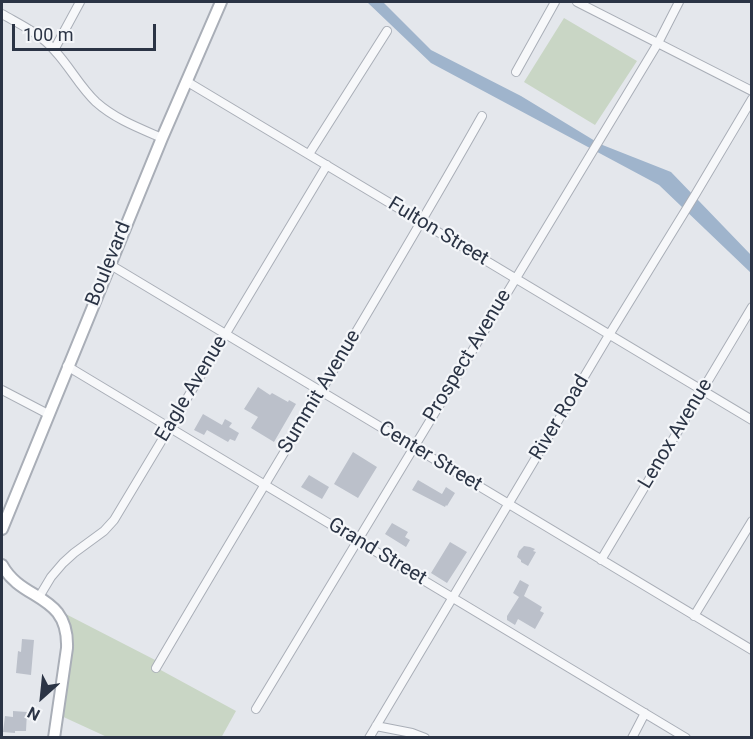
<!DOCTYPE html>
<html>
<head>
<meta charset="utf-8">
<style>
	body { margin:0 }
	#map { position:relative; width:753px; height:739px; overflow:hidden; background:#e4e7ec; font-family:Roboto,sans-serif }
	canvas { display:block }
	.frame { position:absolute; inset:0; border:3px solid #2b3445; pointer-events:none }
	.north { position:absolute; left:12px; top:667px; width:60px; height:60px; -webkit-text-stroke:4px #f4f6f9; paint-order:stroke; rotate:207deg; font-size:16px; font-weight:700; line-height:24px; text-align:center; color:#2b3445 }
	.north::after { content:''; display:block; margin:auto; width:21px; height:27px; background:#2b3445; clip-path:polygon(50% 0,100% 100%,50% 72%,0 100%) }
	.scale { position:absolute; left:12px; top:24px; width:144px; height:27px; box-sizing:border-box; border:3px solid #2b3445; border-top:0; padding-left:8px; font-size:18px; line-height:21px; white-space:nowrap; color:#2b3445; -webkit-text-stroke:4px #f4f6f9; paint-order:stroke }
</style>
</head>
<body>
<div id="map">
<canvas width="753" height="739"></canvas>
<div class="frame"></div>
<div class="north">N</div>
<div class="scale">100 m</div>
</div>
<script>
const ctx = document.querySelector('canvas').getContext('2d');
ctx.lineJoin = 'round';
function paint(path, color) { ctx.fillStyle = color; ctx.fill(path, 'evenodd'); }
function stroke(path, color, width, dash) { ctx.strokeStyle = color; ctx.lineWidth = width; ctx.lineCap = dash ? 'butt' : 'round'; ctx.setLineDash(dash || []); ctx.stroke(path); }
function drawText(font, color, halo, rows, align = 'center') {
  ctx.font = font + ' Roboto,sans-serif'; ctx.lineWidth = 4.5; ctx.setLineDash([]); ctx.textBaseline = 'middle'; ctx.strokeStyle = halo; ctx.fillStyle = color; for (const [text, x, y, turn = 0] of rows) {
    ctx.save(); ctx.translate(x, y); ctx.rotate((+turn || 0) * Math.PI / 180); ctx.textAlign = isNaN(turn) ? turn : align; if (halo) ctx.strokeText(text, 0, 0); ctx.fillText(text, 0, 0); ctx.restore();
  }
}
const green = new Path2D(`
	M564 18 637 61 595 125 524 82Z
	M56 609 159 662 157 668 236 711 221 738 107 737 57 714 67 648Z`);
const water = new Path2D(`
	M367 2H383L431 50 521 96 600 144 671 172 751 255V273L659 185 431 63Z`);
const building = new Path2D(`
	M258 387 270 395 272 393 288 402 289 400 296 404 274 442 251 428 258 417 244 409Z
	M203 414 222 425 225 419 232 423 229 427 239 433 235 441 230 439 228 442 207 430 204 435 194 430Z
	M353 452 377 467 358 498 334 484Z
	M309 475 329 487 322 499 301 487Z
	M418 480 442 494 446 487 455 493 447 506 446 505 445 507 412 490Z
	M392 523 408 532 405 537 410 540 406 547 385 534Z
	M450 542 467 552 447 583 431 573Z
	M524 546 530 547 535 549 533 551 536 552 528 566 521 562V560L517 557 519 551Z
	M520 580 529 585 524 596 542 607 540 611 544 613 535 629 518 619 515 625 507 620V616L519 597 513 593Z
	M22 639 34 640 31 675 16 673 18 651 21 652Z
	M13 711 27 712 26 731H15V733L3 732 5 716 13 717Z`);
const street = new Path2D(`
	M577 2 752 91
	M2 14C21 25 41 34 55 51 70 67 80 87 96 102 115 119 139 128 162 138
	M54 50 80 2
	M516 72 555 2
	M186 81 752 420
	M309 154 387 31
	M109 264 752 650
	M67 366 686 738
	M2 390 48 414
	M601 560 752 307
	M39 597 51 577 63 563 74 553 104 531 114 520 327 165
	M694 616 752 521
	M156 668C264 483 377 302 482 116
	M256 709 658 43 679 2
	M376 726 412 733 425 738
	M369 738 609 335 695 195 752 99
	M632 738 645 713`);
const secondary = new Path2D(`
	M2 529 162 138 221 2
	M2 565C22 602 69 593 67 648L54 738`);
const streetNames = [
	["Fulton Street",438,232,31],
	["Boulevard",109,264,-68],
	["Prospect Avenue",468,356,-59],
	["Eagle Avenue",192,389,-59],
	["Summit Avenue",320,392,-59],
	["River Road",560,418,-59],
	["Lenox Avenue",676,434,-59],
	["Center Street",430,457,31],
	["Grand Street",377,552,31]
];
paint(green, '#c9d6c5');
paint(water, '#9fb4cc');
paint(building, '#bbc0ca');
stroke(street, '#a9aeb7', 10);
stroke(secondary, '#a9aeb7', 14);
stroke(street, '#f7f8fa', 8);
stroke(secondary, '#fff', 10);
drawText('20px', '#2b3445', '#f4f6f9', streetNames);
</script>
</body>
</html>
